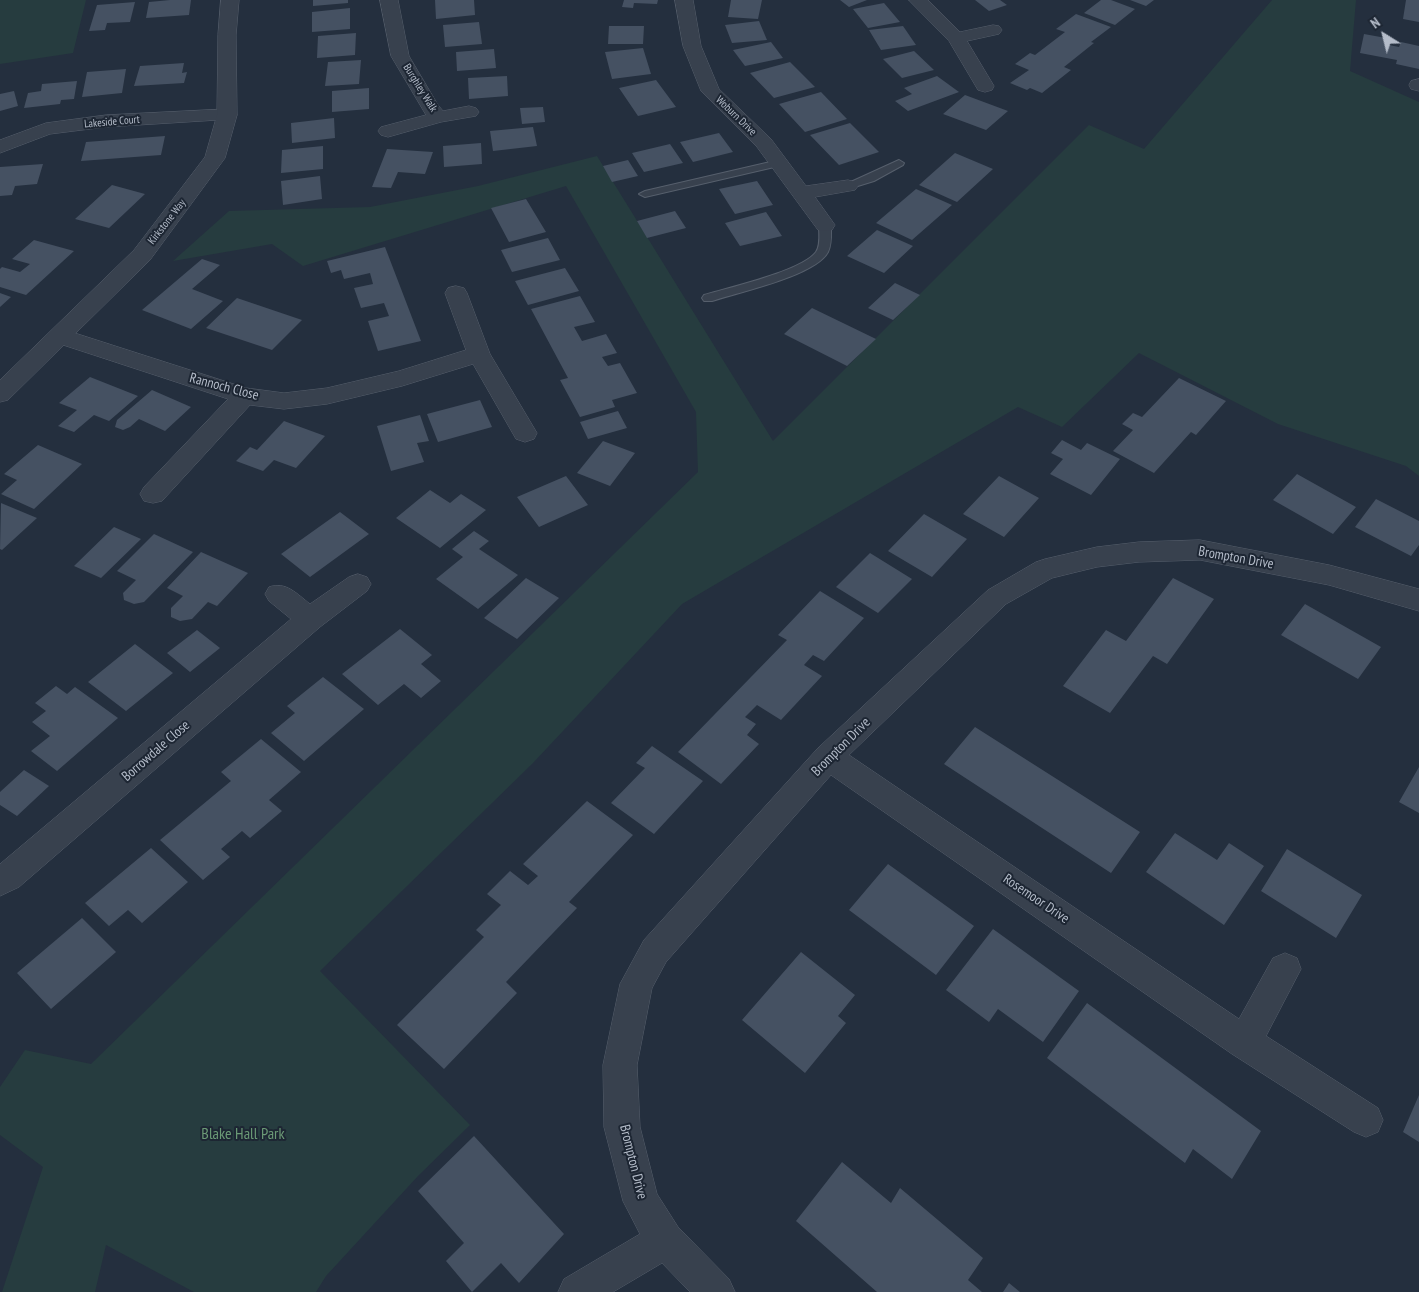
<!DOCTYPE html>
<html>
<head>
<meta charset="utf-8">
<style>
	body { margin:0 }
	#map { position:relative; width:1419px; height:1292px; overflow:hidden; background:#242f3e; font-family:"PT Sans Narrow",sans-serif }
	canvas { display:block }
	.north { position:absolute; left:1359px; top:10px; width:50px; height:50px; -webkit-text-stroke:4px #1d2633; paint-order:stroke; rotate:324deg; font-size:14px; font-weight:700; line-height:20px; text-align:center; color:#b4bcc9 }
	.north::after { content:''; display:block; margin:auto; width:18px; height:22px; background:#b4bcc9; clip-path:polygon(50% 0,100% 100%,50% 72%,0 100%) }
</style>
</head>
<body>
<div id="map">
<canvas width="1419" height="1292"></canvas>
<div class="north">N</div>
</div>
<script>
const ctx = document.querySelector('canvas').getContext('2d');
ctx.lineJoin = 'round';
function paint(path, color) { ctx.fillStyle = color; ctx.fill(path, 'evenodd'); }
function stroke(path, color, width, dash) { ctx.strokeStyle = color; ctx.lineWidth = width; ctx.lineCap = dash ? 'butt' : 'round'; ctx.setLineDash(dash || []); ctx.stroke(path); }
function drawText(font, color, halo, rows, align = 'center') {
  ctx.font = font + ' "PT Sans Narrow",sans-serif'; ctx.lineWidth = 4; ctx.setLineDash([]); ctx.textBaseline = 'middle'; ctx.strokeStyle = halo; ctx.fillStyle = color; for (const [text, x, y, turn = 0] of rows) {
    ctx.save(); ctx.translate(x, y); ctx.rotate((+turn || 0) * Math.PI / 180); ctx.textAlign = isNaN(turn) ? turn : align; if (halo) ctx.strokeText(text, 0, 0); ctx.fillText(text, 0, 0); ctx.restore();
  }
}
const green = new Path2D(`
	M0 0H86L73 53 0 64Z
	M1272 0H1356L1350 71 1419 102V476L1406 466 1278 424 1139 353 1062 427 1018 407 682 604 533 763 320 971 470 1125 418 1176 326 1276 316 1292H194L106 1245 95 1292H2L43 1167 0 1135V1087L25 1050 91 1064 698 472 696 412 566 186 303 266 272 244 173 261 229 211 370 207 478 186 597 156 773 441 1089 125 1144 149Z`);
const building = new Path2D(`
	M170 0H191L189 15 146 18 149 2Z
	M313 0H348V3L313 6Z
	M435 0H474L475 15 436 19Z
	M624 0H658L657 4 634 3 633 8 622 7Z
	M731 0H762L758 19 728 17Z
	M840 0H867L849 7Z
	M975 0H1000L1007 5 989 11Z
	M1101 0H1111L1135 9 1115 25 1084 13Z
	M1130 0H1154L1146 6Z
	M1406 0H1419V22L1403 19Z
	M135 2 130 22 107 23 105 30 89 31 97 5Z
	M884 3 900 22 868 28 853 9Z
	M350 8V29L312 32V12Z
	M1076 14 1111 27 1091 42 1094 43 1064 67 1071 70 1042 93 1030 88 1027 90 1010 83 1029 70 1015 64 1030 53 1035 55 1065 32 1056 29Z
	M759 21 767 40 732 43 725 25Z
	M479 22 482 44 445 47 443 25Z
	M609 26H644L643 44H608Z
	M903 26 916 45 881 50 869 30Z
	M356 33 355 55 317 58 318 36Z
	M1364 34 1386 38 1384 44 1399 47 1401 42 1419 46V69L1396 64 1397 60 1360 53Z
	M771 42 783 58 745 66 733 50Z
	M643 48 651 74 612 79 605 52Z
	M494 49 496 68 457 71 456 52Z
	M914 51 934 70 902 78 883 59Z
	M361 60 359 84 325 86 328 62Z
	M790 62 815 87 774 98 750 73Z
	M184 63 182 73 187 72 184 83 134 86 140 66Z
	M126 69 122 93 82 97 87 72Z
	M507 76 508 96 469 99 468 78Z
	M937 76 959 92 908 111 895 101 912 94 904 88Z
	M656 80 676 107 638 116 619 88Z
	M77 81 74 99 61 100 60 104 24 108 28 93 41 91 42 84Z
	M369 88V109L332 112V91Z
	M14 91 18 106 0 111V94Z
	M821 92 847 119 805 132 779 104Z
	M965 95 1008 111 986 130 943 114Z
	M543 107 545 122 522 124 520 108Z
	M334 118 335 138 292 143 291 123Z
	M850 123 879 152 839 165 810 135Z
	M533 127 537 146 493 151 490 131Z
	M719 133 733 152 693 162 680 142Z
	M165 136 161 155 81 161 86 142Z
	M481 143 482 164 444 167 443 146Z
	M670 144 683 163 644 172 632 153Z
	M323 146V169L281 173 282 150Z
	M387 149 433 152 425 174 398 172 391 188 372 187Z
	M955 153 993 169 957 202 919 185Z
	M628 160 638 176 612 182 603 166Z
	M43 164 37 184 15 186 12 195 0 196V167Z
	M320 176 322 199 283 205 281 181Z
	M757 181 773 205 735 214 719 189Z
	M112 185 145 194 109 228 75 219Z
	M916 189 952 205 912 240 876 223Z
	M526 199 546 232 509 242 491 208Z
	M675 211 686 228 647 238 637 221Z
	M766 212 782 236 740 246 725 223Z
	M877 230 913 246 884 273 847 256Z
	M548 238 560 260 512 272 501 250Z
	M34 240 74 251 26 295 0 287V269L2 267 20 272 30 264 12 259Z
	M385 247 421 341 378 351 368 321 389 316 384 303 361 308 354 288 373 284 370 273 344 279 341 270 331 273 327 261Z
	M202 259 220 265 192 289 223 301 191 329 142 310Z
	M565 268 579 291 528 305 515 281Z
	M895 283 920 295 893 320 868 308Z
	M0 293 11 297 0 307Z
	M580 296 595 322 574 327 582 341 606 334 617 353 602 357 608 366 620 363 637 393 612 400 615 407 580 417 560 380 568 378 531 309Z
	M237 298 302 320 272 350 206 328Z
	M812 308 876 339 847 366 784 334Z
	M90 377 138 396 109 421 94 415 74 432 58 426 77 410 59 403Z
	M1179 378 1226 401 1196 435 1191 432 1154 473 1113 451 1133 430 1122 424 1133 413 1142 417Z
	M152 390 191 407 165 431 139 419 130 427 123 430 115 427 117 420Z
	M480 400 492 427 438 442 427 414Z
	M618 411 627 428 588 439 580 422Z
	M420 415 429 441 417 443 424 462 391 471 377 426Z
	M284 421 325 436 296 468 274 460 263 471 236 461 250 447 257 450Z
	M1062 440 1081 450 1087 443 1120 459 1091 495 1050 474 1063 459 1051 453Z
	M603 441 635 453 610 486 577 473Z
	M38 445 82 464 34 509 1 494 17 480 4 474Z
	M1297 474 1356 507 1333 534 1273 500Z
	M566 476 588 505 539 527 517 497Z
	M999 476 1039 498 1004 537 963 514Z
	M430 490 450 503 461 494 486 510 440 548 396 518Z
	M1376 499 1419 521V545L1411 556 1355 527Z
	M1 503 37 518 2 550 0 549Z
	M340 512 369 534 310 577 281 554Z
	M924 514 967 539 932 577 888 551Z
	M114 527 141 539 101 578 74 566Z
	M474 531 489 541 479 549 518 575 478 609 436 579 463 557 452 549Z
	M154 534 193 552 144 602 134 604 124 600 123 593 136 580 117 571Z
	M201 552 248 573 217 606 208 602 192 619 180 621 171 617V608L183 596 167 588Z
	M870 553 912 579 878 613 836 587Z
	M526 578 559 598 517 639 484 618Z
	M1173 578 1214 599 1167 664 1153 656 1110 713 1063 686 1106 630 1126 641Z
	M820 591 864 618 824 661 813 655 804 665 822 676 781 720 757 705 745 717 756 724 747 735 759 744 721 784 678 752 787 640 778 635Z
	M1305 604 1381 647 1358 679 1281 635Z
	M400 629 432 655 421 664 441 681 421 698 404 684 378 705 342 674Z
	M197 630 220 648 190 672 167 653Z
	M135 644 173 673 126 711 88 682Z
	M323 677 364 709 304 761 271 733 295 713 287 706Z
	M56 686 67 694 75 687 118 718 57 771 31 751 50 736 32 722 46 711 35 703Z
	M975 727 1140 832 1111 873 944 764Z
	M261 739 301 772 269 800 282 811 250 838 242 831 221 849 230 857 203 880 160 840 231 781 221 772Z
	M652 746 703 781 654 834 611 803 645 768 636 763Z
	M1419 767V813L1399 802Z
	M24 770 49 786 17 816 0 805V792Z
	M587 801 633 835 569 902 577 908 506 982 517 993 444 1069 397 1025 484 937 476 930 501 905 487 894 510 871 528 885 538 876 523 864Z
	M1175 833 1217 860 1229 843 1264 866 1224 925 1146 872Z
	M151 848 188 882 142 923 128 910 109 926 85 903Z
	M1287 849 1362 895 1336 938 1261 891Z
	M888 864 974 926 936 975 849 910Z
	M82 918 116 952 51 1009 17 973Z
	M993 929 1079 991 1043 1042 998 1009 989 1022 946 990Z
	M801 952 855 995 838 1016 846 1023 805 1073 742 1020Z
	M1087 1003 1261 1131 1232 1179 1193 1149 1185 1163 1047 1058Z
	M1419 1095V1142L1403 1132Z
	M474 1136 564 1234 519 1283 501 1263 472 1292 446 1261 464 1243 418 1191Z
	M842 1162 891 1203 900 1188 983 1258 968 1280 982 1292H877L796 1221Z
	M1009 1283 1020 1292H1003Z`);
const service = new Path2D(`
	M779 160 784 163 783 165 645 197 639 194 645 191Z
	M899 160 904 163 903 165 874 181 848 189 842 186Z
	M825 221 831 225C831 234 832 244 828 252 815 276 739 292 712 301H704L702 298 704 295C728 288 802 271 816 252 821 245 819 233 819 225Z`);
const minor = new Path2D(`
	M380 0H398L409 56 438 105 443 111 469 106 476 108 479 112 476 116 441 122 388 137 381 135 378 131 381 127 426 115 391 56Z
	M675 0H693L701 46 719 89 771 139 806 186 848 180 855 182 858 186 855 190 815 197 835 225 832 230 825 231 818 230 757 147 701 91 683 46Z
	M909 0H928L960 32 993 25 999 26 1002 30 999 34 967 41 994 86 992 90 985 92 978 90 949 41Z
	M1419 79V91L1411 89 1409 85 1411 81Z
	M227 109 234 111 237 115 234 119 106 127 50 134 0 153V140L46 123 106 115Z
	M456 286 464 288 467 293 490 354 537 433 534 439 525 442 516 439 473 364 402 386 327 404 284 409 250 405 162 501 153 503 144 501 140 494 144 487 228 399 51 341 48 336 51 331 59 328 246 388 284 393 327 388 399 371 466 350 445 293 448 288Z
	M1200 540 1329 565 1419 589V611L1329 585 1200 560 1139 562 1097 567 1052 578 1006 604 849 755 1239 1019 1273 958 1285 953 1297 958 1301 969 1266 1036 1378 1108 1383 1120 1378 1132 1366 1137 1354 1132 1232 1054 831 775 666 962 652 988 637 1065 640 1127 657 1194 678 1227 729 1279 735 1292H690L662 1263 613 1292H558L564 1279 640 1234 623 1201 604 1127 603 1065 620 984 644 940 818 748 988 590 1036 562 1045 559 1097 547 1139 542Z
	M358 574 367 577 371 584 367 591 320 627 19 887 0 896V864L291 619 269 601 265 594 269 587C286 581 297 594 310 604L349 577Z`);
const tertiary = new Path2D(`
	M221 0H239L236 35 237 115 225 158 150 260 8 400 0 402V380L134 250 205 157 217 115 218 35Z`);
const farStreetnames = [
	["Burghley Walk",420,88,58],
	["Woburn Drive",736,116,44],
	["Lakeside Court",112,122,-5],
	["Kirkstone Way",167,222,-52]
];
const streetNames = [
	["Rannoch Close",224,387,15],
	["Brompton Drive",1236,558,10],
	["Brompton Drive",841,747,-45],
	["Borrowdale Close",156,751,-41],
	["Rosemoor Drive",1036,899,34],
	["Brompton Drive",633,1162,76]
];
const nearParknames = [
	["Blake Hall Park",243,1134]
];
paint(green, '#263c3f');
paint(building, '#455162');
stroke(service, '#565f6c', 2);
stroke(minor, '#565f6c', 1);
stroke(tertiary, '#565f6c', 1);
paint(service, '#38414e');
paint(minor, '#38414e');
paint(tertiary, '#38414e');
drawText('11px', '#b4bcc9', '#1d2633', farStreetnames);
drawText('14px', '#b4bcc9', '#1d2633', streetNames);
drawText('16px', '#6b9a76', '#1d2633', nearParknames);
</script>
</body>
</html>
